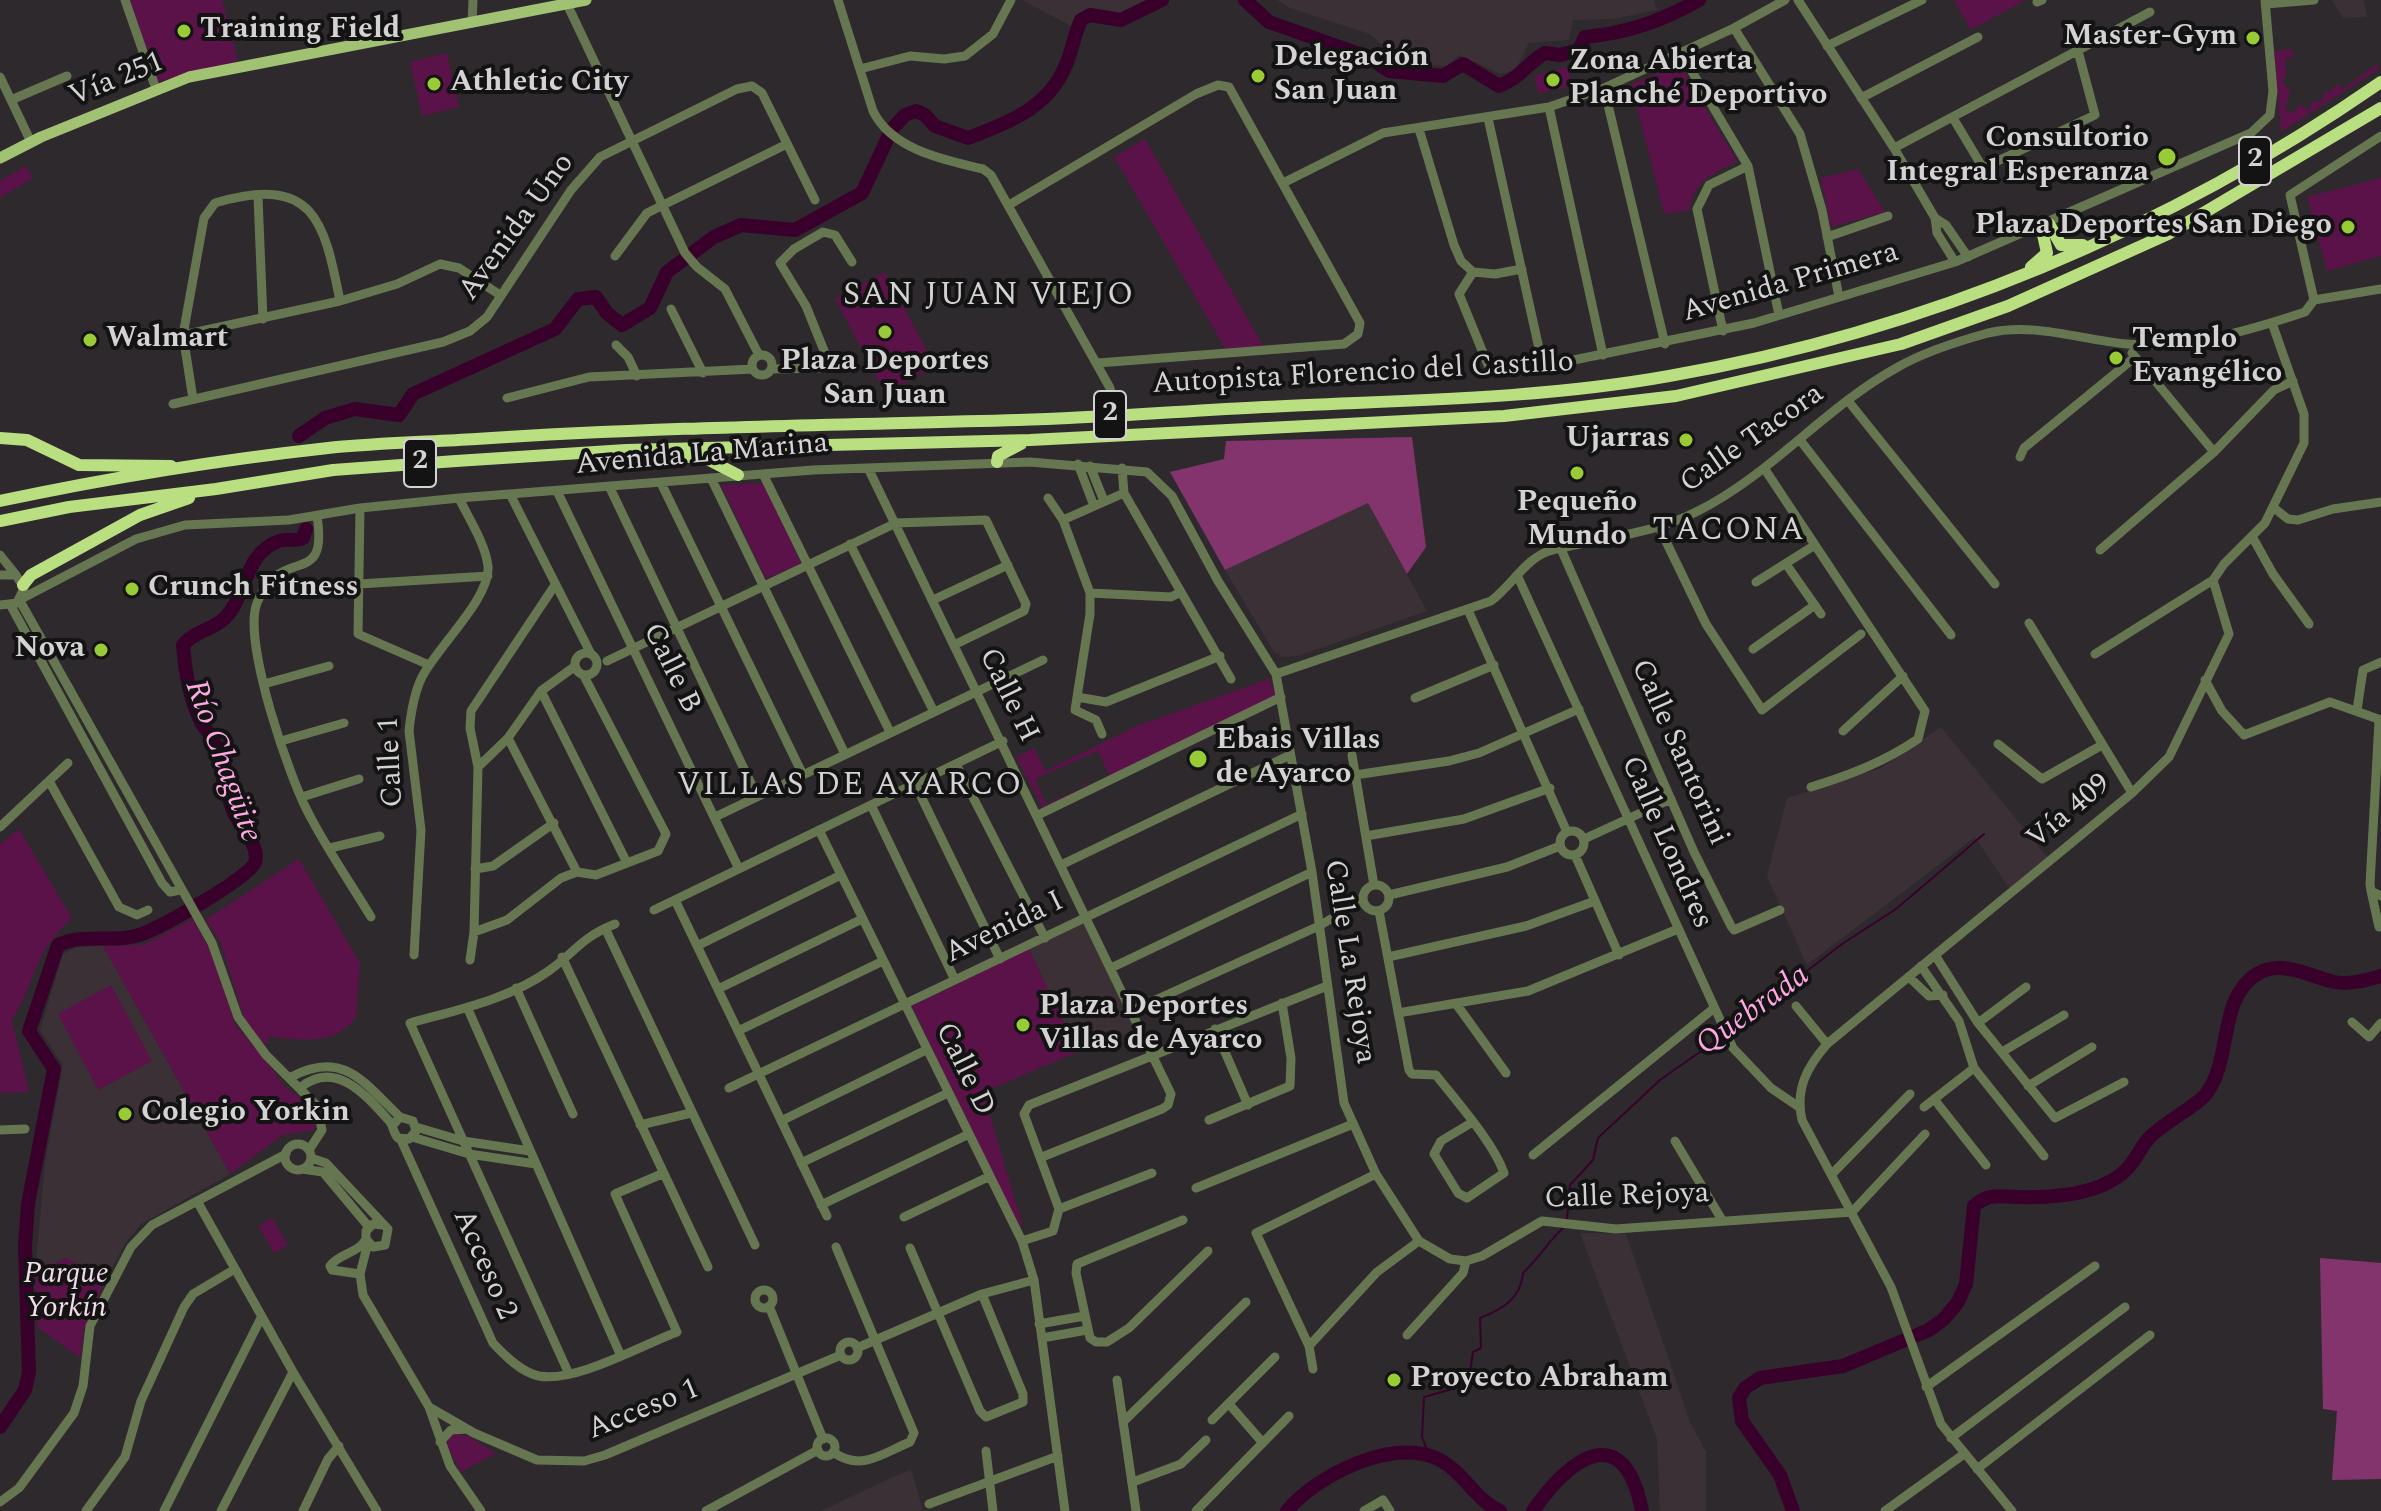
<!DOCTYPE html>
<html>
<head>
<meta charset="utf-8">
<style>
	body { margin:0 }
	canvas { display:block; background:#2d292c }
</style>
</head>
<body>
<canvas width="2381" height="1511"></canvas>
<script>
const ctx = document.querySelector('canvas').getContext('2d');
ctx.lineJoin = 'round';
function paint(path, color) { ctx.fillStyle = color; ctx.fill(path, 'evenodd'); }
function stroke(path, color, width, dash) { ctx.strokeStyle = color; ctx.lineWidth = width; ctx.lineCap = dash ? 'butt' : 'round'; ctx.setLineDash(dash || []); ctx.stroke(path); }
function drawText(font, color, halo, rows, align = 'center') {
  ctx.font = font + ' Spectral,serif'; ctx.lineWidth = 8; ctx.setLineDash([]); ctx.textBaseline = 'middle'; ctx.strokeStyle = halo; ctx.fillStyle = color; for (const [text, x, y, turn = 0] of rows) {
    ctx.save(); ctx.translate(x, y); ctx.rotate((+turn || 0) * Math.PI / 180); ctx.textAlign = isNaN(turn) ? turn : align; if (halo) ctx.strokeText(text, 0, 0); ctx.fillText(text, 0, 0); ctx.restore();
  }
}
const built = new Path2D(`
	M1022 0H1151L1120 15 1089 12 1073 27Z
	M1277 0H1654L1657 10 1613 19 1573 20 1569 40 1529 43 1516 69 1501 74 1459 55 1447 66 1402 63 1370 34 1290 8Z
	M2332 0H2364L2367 17 2343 18Z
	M1368 503 1427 611 1298 656 1283 657 1274 652 1225 570Z
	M1941 727 2047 857 2009 888 1975 837 1807 965 1767 876 1787 798 1881 768Z
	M1085 922 1135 1030 1078 1052 1029 949Z
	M103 946 230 1174 141 1224 126 1242 106 1279 66 1258 35 1274 45 1163 63 1065 40 1030 63 954 76 947Z
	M1580 1233 1626 1234 1690 1422 1706 1452V1511H1660L1657 1439Z
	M911 1469 923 1511H821L891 1478Z`);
const green = new Path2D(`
	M128 0H222L238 61 155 83Z
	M1954 0H2025L1971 30Z
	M2292 49 2293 57 2285 58 2286 77 2282 80 2290 92 2285 109 2294 113 2299 105 2310 110 2312 102 2322 101 2323 95 2339 84 2343 89 2377 64 2379 69 2281 132 2274 51Z
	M447 53 459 107 422 116 410 62Z
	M1680 65 1737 161C1714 174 1692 181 1690 210L1664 214 1631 84Z
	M1568 67 1572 86 1538 93 1534 75Z
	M1145 139 1265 349 1226 350 1114 157Z
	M26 166 33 178 0 198V181Z
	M1858 169 1885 212 1831 227 1821 178Z
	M2381 178V256L2327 271 2307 197Z
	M885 272 935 366 885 393 835 299Z
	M763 483 801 563 766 579 721 485Z
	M1269 679 1277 697 1043 808 1016 757 1034 748 1045 771 1137 726ZM1098 751 1109 775 1088 786 1085 780 1084 787 1046 804 1035 779Z
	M19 829 72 918C31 955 38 979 12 1020L29 1092 0 1093V844Z
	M299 859 360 963 356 1017C334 1047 302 1039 269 1037L266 1046 245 1020 220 941 205 920Z
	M193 919 211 953 235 1024 277 1075C287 1100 315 1091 315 1130L283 1135 230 1174 103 946 143 945Z
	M1029 949 1078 1052 983 1092 1023 1227 1015 1222 912 1006Z
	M111 985 152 1061 98 1090 58 1014Z
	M272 1218 288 1245 274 1253 258 1226Z
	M66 1258 106 1279 83 1332 81 1358 38 1328 35 1274Z
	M453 1434 468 1436 496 1453 461 1472 446 1444Z`);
const forest = new Path2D(`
	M1412 437 1426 547 1407 574 1368 503 1225 570 1170 472 1224 459 1226 441Z
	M2320 1258 2381 1263V1479L2332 1480 2337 1411 2323 1409Z`);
const stream = new Path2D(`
	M1729 1031 1842 944 1896 909 1984 834
	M1567 1219 1570 1185 1593 1160 1598 1138 1660 1080 1724 1035
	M1430 1457 1422 1437 1424 1397 1463 1386 1469 1379 1473 1352 1481 1348 1480 1318C1501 1310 1521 1299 1523 1273 1540 1257 1547 1243 1563 1228`);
const river = new Path2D(`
	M1245 0 1269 22 1368 57 1389 71 1443 76 1463 64 1499 86C1523 76 1525 65 1545 53L1560 55 1579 50 1585 37C1628 33 1661 21 1699 0
	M299 436 325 418 355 409 399 415 413 394 555 329 578 299 596 297 607 313 622 325 650 308 667 272 714 237 741 225 795 230 862 193 892 129 905 115 916 111 925 115 935 126 968 138C1006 124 1048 108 1065 67 1072 52 1074 35 1081 20L1090 15 1121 20 1162 0
	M0 1427 25 1390 29 1372 25 1246 28 1204 54 1069 29 1031 58 945C87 932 116 944 142 934 161 927 250 878 255 862 260 846 241 827 234 813 225 792 224 770 217 748 215 738 206 731 201 722 189 698 185 671 183 645 194 631 213 630 225 618 247 596 244 553 279 541 287 538 295 542 303 538L306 529
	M1287 1511C1317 1475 1393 1437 1438 1459 1463 1471 1475 1500 1500 1511
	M1533 1511C1570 1457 1624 1418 1642 1511
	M1793 1511 1780 1475 1742 1421 1739 1398 1745 1388 1760 1378 1843 1366 1929 1330 1944 1319 1958 1302 1966 1284 1974 1206C1990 1192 2000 1197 2019 1197 2054 1198 2103 1195 2128 1168 2136 1159 2141 1147 2149 1138 2163 1123 2197 1106 2206 1094 2233 1059 2217 999 2257 974 2281 959 2310 976 2334 982 2349 985 2367 980 2381 976`);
const minor = new Path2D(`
	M125 0 156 89
	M838 0 873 111C892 150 945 160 983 169L991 175 1110 388 1112 401 1106 415
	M1798 0 1894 148 1935 218 1937 233 1955 262
	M2037 2 2042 0
	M567 4 685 253 697 267 725 289 759 355
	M2266 4 2314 0
	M472 23 473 0
	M1734 28 1800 134 1822 210 1839 297
	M1827 46 1922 0
	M1681 53 1748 166 1779 315
	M860 69 910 56 944 59 965 56 993 34 1011 0
	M0 77 31 142
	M1604 88 1665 344
	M1861 98 1978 37
	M11 100 67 76
	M1549 107 1603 355
	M1488 118 1540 353 1548 361 1559 363 1754 323 1955 262 2251 133 2270 115 2273 91 2265 0
	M1953 118 1983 168 2095 115 2078 51
	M1419 129 1454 245 1461 261 1473 272 1459 294 1488 365
	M1894 148 2150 12
	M1285 182 1383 133 1549 107 1604 88 1734 28 1785 0
	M258 197 263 319
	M1009 205 1196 94 1218 85 1229 87 1360 323 1358 334 1344 344 1098 363
	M1935 218 1946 225 1968 257
	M1827 237 1888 216
	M615 256 647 213 787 144
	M1473 272 1495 274 1522 269
	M2314 300 2381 289
	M671 309 703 373
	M1723 331 1697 209 1709 185 1748 166
	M183 335 340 301 397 284 440 264 459 268 500 295
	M616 345 628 357 637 376
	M2132 353 2214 452
	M752 365a10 10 0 1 1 20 0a10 10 0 1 1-20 0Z
	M772 369 831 368 806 306 780 263 794 249 823 232 835 235 852 262
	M507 398 589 377 753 369
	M193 399 183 335 204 218 215 203C314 174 324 220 340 301
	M1849 402 1995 584
	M173 404 443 342 470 331 487 317 571 190 600 157 737 89 752 86 762 93 815 200
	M1800 440 1951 635
	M2020 457 2024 448 2134 358
	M1078 464 1094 506
	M1090 466 1104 501
	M868 468 1171 1094 1168 1105 1162 1109 1042 1157
	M1122 468 1124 493 1231 679
	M1764 468 1925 711 1918 739C1884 762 1850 775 1811 787
	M763 474 889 730
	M711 478 844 752
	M661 483 802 773
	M610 488 756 794
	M557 491 739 869
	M510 494 591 654
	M1048 498 1063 520 1090 593V614L1075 710 1096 720 1102 734
	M360 508 358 634 429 665
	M2274 508 2288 519 2298 520 2333 509 2381 502
	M317 516C329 591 280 543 257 603 242 641 290 781 311 818 329 852 351 884 371 917
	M1063 520 1124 493
	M1659 527 1706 624 1762 710 1861 634
	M2253 538 2273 574 2309 624
	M850 544 933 710
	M1561 549 1694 852 1731 926 1734 930 1780 910
	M2100 550 2214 452 2274 390 2293 381
	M0 555 16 575
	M1786 564 1821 614
	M0 575H16L24 588 17 603 0 605
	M1518 577 1733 1048 1771 1088 1799 1107
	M1756 582 1815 545
	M359 584 488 576
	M1090 593 1171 597 1181 592
	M21 599 136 539 185 525 289 520 360 508 459 498 813 470 1030 462 1147 472 1172 496 1218 581 1276 674 1312 872 1344 1103 1376 1174 1419 1241 1450 1259 1466 1261 1482 1256 1542 1221 1616 1229 1852 1212 1925 1134
	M935 599 1008 565
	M20 601 212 943 238 1017 266 1055 317 1106 322 1130 309 1150
	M11 606 162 883 170 892 180 890
	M1468 610 1567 832
	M2029 623 2132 793
	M1753 649 1815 605
	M575 664a11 11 0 1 1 22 0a11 11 0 1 1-22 0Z
	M2095 654 2213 580
	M607 661 896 523 986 520 1026 604 1024 611 956 644
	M1276 674 1491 601C1510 587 1523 563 1544 553 1555 548 1568 547 1580 544 1618 536 1661 530 1696 512 1771 475 1825 407 1898 367 1924 352 1959 341 1988 333 2034 322 2081 340 2127 344 2184 350 2251 330 2305 312L2314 300 2290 195 2381 136
	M2205 680 2222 711 2244 735 2330 702 2381 720
	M264 684 329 666
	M541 691 627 863
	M1077 697 1106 702 1220 656
	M1415 698 1494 665
	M2357 710 2363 670 2381 662
	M2379 721 2370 884 2371 891 2381 896
	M1843 731 1903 676
	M508 738 577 872
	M281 741 344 723
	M1998 744 2042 779 2102 745
	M1352 755 1374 885
	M956 764 1045 938
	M478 767 508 738 541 691 574 667
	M1355 775 1449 761 1479 753 1579 709
	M49 781 119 907 137 915 148 910
	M915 784 1000 959
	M302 797 359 779
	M871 805 955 980
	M1038 815 1281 697
	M715 817 1043 660
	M0 827 68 763
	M819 830 1022 1241 1034 1280 1065 1511
	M1560 843a12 12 0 1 1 24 0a12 12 0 1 1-24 0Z
	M1366 836 1464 819 1550 788
	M1584 839 1671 799
	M330 848 380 836
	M1575 855 1619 955
	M1061 865 1290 755
	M475 869 493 866 554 823
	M1363 898a13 13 0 1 1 26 0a13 13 0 1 1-26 0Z
	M2371 891 2379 927
	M1389 895 1507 867 1560 846
	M675 900 827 1216
	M654 910 1003 741
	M1379 911 1409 1070 1412 1074 1436 1075C1457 1102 1493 1142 1504 1173L1467 1198 1458 1193 1434 1154 1441 1141 1471 1123
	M605 928 755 1245
	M474 932 507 920 561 878 577 872 596 875 658 851 666 834 584 676
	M697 946 841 875
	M414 955 421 830 409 731C411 712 414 693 422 677 437 647 491 598 488 566 485 543 469 519 459 498
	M1935 955 1978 1023 2055 1118 2124 1082
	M562 957 708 1267
	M1388 957 1526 926 1595 901
	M470 960 474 932 478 767 470 728 471 711 555 585
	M1921 966 1959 1021 1974 1068 2044 1156
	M1111 968 1312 872
	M1909 977 1929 996 1943 995
	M516 988 573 1114
	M718 989 862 919
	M1457 1005 1506 1073
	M1796 1006 1827 1044
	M467 1007 620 1354
	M1131 1011 1319 926 1363 900
	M1398 1013 1528 991 1678 929
	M2352 1022 2369 1037 2381 1023
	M1978 1023 2026 987
	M1215 1029 1248 1105
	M738 1031 883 961
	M2002 1052 2064 1015
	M291 1077C344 1049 364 1083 400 1117
	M2028 1086 2092 1047
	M301 1087C336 1059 367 1096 390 1122 394 1127 393 1133 398 1138L409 1139 416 1131 413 1121 400 1117 393 1125
	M729 1088 1302 814
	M1934 1099 1986 1165
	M1924 1107 1974 1068
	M1209 1120 1290 1086 1291 1058 1282 1003
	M781 1121 926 1050
	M640 1125 691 1113
	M416 1127 463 1141 530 1151
	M0 1130 25 1129
	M412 1137 469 1154 536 1164
	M401 1140 493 1343C505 1356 521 1372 539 1376 575 1383 642 1345 677 1332L615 1194 664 1173
	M1675 1141 1722 1220
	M285 1157a13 13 0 1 1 26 0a13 13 0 1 1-26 0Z
	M1533 1155 1713 1009
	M311 1158 326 1163 388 1229 385 1245 373 1247 366 1239V1231L373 1224 383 1225
	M801 1163 948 1093
	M302 1169 323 1172 369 1227
	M1376 1174 1256 1233 1309 1346 1377 1272 1419 1241
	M1832 1174 1910 1094
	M1196 1188 1353 1124
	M197 1201 293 1372 377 1511
	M821 1205 967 1135
	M1059 1209 1024 1114 1029 1105 1327 986
	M904 1217 988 1177
	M1183 1220 1077 1264 1076 1273 1090 1338 1096 1342H1107L1129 1328 1208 1251
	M1022 1241 1053 1231 1059 1209 1152 1173
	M368 1243 360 1274 363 1295 429 1407 474 1433 537 1460 584 1461 605 1455 841 1355
	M910 1248 980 1411 986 1417 1023 1402V1394L982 1294
	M360 1274 332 1270 330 1266C339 1253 358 1254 366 1239
	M755 1299a9 9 0 1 1 18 0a9 9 0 1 1-18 0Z
	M769 1306 823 1439
	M1039 1324 1084 1316
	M1407 1335 1463 1273 1466 1261
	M1042 1338 1087 1330
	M840 1351a9 9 0 1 1 18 0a9 9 0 1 1-18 0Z
	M1309 1346 1313 1369
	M857 1348 982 1294 1034 1280
	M569 1374 410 1023C457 1010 510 999 550 970 576 951 582 937 615 924
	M1117 1380 1136 1511
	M1926 1387 2095 1266
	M1229 1404 1263 1443
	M429 1407 450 1466 481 1511
	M1125 1420 1246 1302
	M1212 1420 1275 1357
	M1951 1438 2125 1307
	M817 1447a9 9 0 1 1 18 0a9 9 0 1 1-18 0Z
	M440 1442 451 1430 467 1429
	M986 1451 993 1511
	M833 1452C861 1472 881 1454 910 1442L914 1433 836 1247
	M1977 1469 2150 1335
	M1133 1482 1181 1464 1206 1440
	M0 1502 19 1488 74 1413 83 1386 90 1326 131 1247 152 1225 286 1154
	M929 1504 1058 1456
	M86 1511 125 1457 141 1401 184 1307 193 1294 235 1269
	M164 1511 261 1318
	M221 1511 293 1372
	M303 1511 328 1459 339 1446
	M706 1511 818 1450
	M1196 1511 1289 1416
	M1364 1511 1383 1500 1390 1511
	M1885 1511 1964 1454
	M2012 1511 1941 1424 1891 1287 1802 1120C1795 1089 1807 1067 1827 1044L2132 793 2169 757 2229 634 2213 580 2224 564 2265 523 2304 443V414L2272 323`);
const major = new Path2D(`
	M0 158 41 137 189 77 586 0`);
const highway = new Path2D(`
	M2049 224 2061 245H2083
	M2031 267 2047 253 2042 230
	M0 438 27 440 79 465 171 466
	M681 456 707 459 738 475
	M997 462 998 456 1021 444
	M0 501C108 478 219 460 328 448 377 443 427 442 476 439 657 427 837 425 1018 420 1100 418 1182 411 1264 407 1399 400 1535 400 1669 376 1923 332 2170 229 2381 82
	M0 521 69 507 216 489 333 470 456 461 626 450 1030 440 1504 416 1676 396 1901 344 2008 306 2168 234 2381 108
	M23 585 31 575 140 515 189 498`);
const markers = [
	[184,31,8,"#99cb36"],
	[2253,38,8,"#99cb36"],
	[1258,76,8,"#99cb36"],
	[1553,80,8,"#99cb36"],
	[434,84,8,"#99cb36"],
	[2167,157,10,"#99cb36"],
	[2348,227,8,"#99cb36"],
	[885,332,8,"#99cb36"],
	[90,340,8,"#99cb36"],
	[2116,358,8,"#99cb36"],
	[1686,440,8,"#99cb36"],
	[1577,473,8,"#99cb36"],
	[132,589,8,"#99cb36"],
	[101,650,8,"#99cb36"],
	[1198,759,10,"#99cb36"],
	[1023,1025,8,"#99cb36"],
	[125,1114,8,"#99cb36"],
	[1394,1380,8,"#99cb36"]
];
const shields = [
	[2255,161,32],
	[1110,415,32],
	[420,463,32]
];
const shieldNames = [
	["2",2255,161],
	["2",1110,415],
	["2",420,463]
];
const poiNames = [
	["Training Field",200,31],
	["Master-Gym",2237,38,"right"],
	["Delegación",1274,59],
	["San Juan",1274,93],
	["Zona Abierta",1569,63],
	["Planché Deportivo",1569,97],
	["Athletic City",450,84],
	["Consultorio",2149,140,"right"],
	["Integral Esperanza",2149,174,"right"],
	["Plaza Deportes San Diego",2332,227,"right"],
	["Walmart",106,340],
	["Templo",2132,341],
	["Evangélico",2132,375],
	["Plaza Deportes",885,363,"center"],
	["San Juan",885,397,"center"],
	["Ujarras",1670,440,"right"],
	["Pequeño",1577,504,"center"],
	["Mundo",1577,538,"center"],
	["Crunch Fitness",148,589],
	["Nova",85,650,"right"],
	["Ebais Villas",1216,742],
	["de Ayarco",1216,776],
	["Plaza Deportes",1039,1008],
	["Villas de Ayarco",1039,1042],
	["Colegio Yorkin",141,1114],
	["Proyecto Abraham",1410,1380]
];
const streetNames = [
	["Vía 251",117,81,-22],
	["Avenida Uno",518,228,-54],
	["Avenida Primera",1791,284,-16],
	["Autopista Florencio del Castillo",1363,375,-3],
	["Calle Tacora",1753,440,-35],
	["Avenida La Marina",702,456,-5],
	["Calle B",670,669,64],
	["Calle H",1007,696,64],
	["Calle Santorini",1678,753,66],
	["Calle 1",393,762,-93],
	["Vía 409",2070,813,-40],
	["Calle Londres",1665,843,66],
	["Avenida I",1005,929,-26],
	["Calle La Rejoya",1348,962,81],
	["Calle D",963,1070,64],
	["Calle Rejoya",1627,1198,-2],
	["Acceso 2",483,1265,66],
	["Acceso 1",644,1411,-22]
];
const parkNames = [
	["Parque",66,1276],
	["Yorkín",66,1310]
];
const neighbourhoodNames = [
	["SAN JUAN VIEJO",989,298],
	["TACONA",1729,533],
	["VILLAS DE AYARCO",850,788]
];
const waterNames = [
	["Río Chagüite",221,762,70],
	["Quebrada",1754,1012,-36]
];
paint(built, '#3a3036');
paint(green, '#5a1249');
paint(forest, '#83346d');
stroke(stream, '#38002b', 2);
stroke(river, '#38002b', 14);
stroke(minor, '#667651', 9);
stroke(major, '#a1c173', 11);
stroke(highway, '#b9df80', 12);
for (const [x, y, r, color] of markers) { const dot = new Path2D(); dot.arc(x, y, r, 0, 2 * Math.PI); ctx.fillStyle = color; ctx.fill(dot); stroke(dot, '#141314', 3); }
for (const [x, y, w] of shields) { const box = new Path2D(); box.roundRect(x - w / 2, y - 24, w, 48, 6); ctx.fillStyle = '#141314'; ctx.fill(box); stroke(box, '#d5d2d4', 2); }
drawText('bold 28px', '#d5d2d4', null, shieldNames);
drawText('bold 30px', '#d5d2d4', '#141314', poiNames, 'left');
drawText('30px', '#d5d2d4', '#141314', streetNames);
drawText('italic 30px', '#f2dbe9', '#141314', parkNames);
ctx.letterSpacing = '2px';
drawText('32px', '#d5d2d4', '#141314', neighbourhoodNames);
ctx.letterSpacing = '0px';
drawText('italic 32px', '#ffa7e3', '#141314', waterNames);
</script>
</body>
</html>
